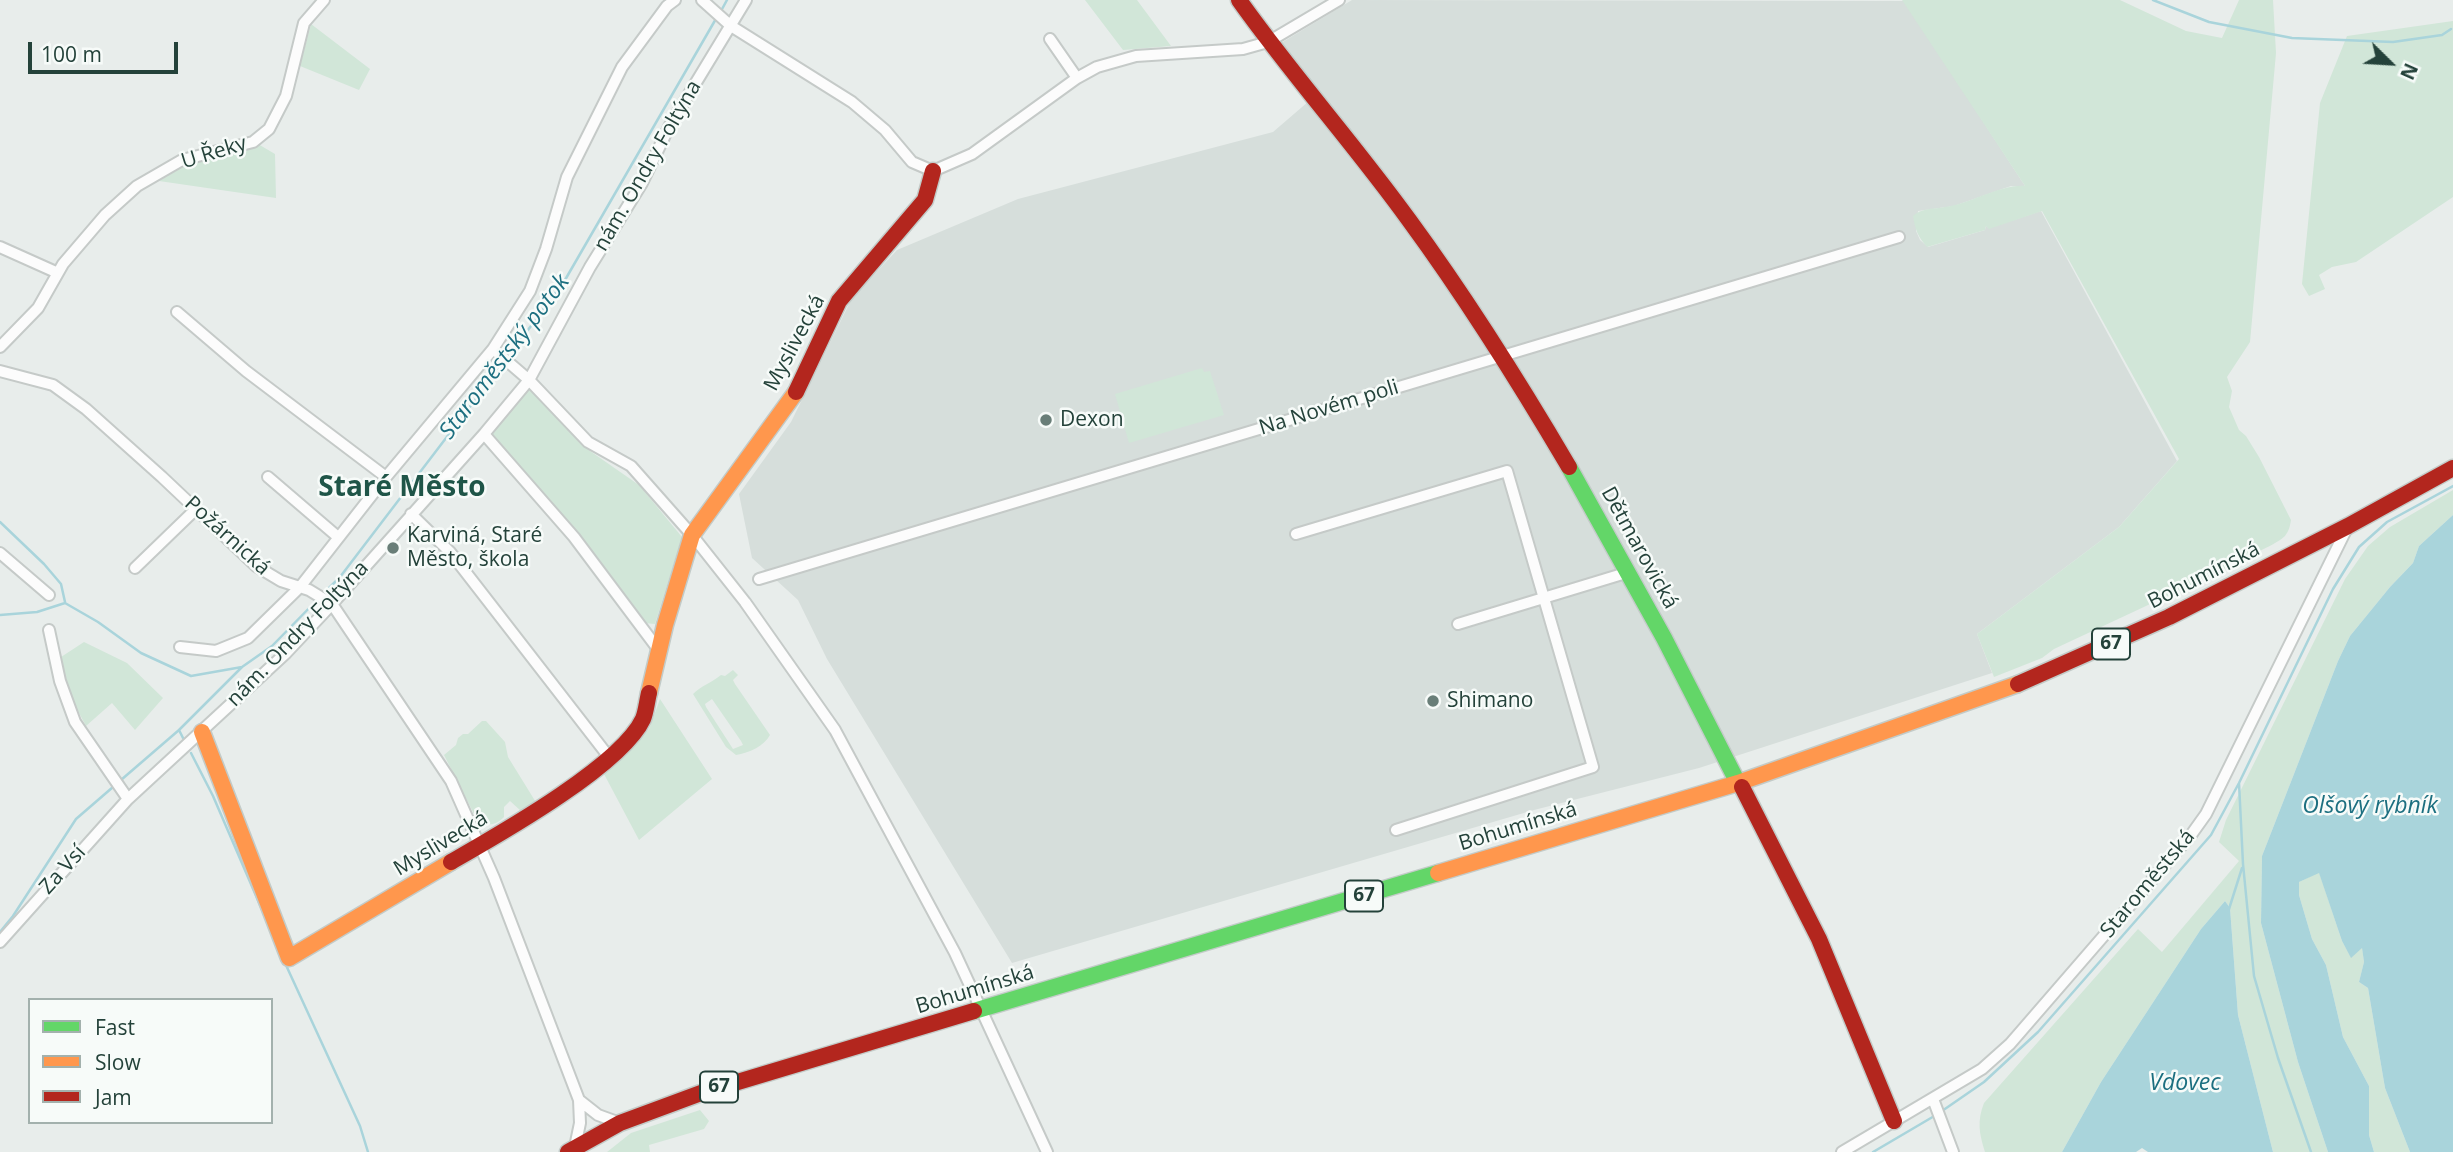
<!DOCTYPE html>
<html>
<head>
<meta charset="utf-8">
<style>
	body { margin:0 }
	#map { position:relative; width:2453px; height:1152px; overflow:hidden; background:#e8edeb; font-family:"Open Sans",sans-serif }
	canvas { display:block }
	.legend { position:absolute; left:28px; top:998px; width:245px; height:126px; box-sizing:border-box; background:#f7fbf9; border:2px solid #a3b1ad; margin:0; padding:9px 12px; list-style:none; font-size:21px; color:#24423a }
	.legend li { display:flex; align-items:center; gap:14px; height:35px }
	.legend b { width:35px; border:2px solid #a3b1ad }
	.north { position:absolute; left:2355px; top:28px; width:70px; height:70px; -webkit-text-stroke:5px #f7fbf9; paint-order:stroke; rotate:114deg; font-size:19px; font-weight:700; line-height:28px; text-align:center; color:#24423a }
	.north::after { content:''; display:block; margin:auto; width:24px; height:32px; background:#24423a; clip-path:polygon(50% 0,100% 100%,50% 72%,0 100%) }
	.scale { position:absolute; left:28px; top:42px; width:150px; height:32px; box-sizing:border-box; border:4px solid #24423a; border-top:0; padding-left:9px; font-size:21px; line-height:24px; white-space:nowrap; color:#24423a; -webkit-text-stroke:5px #f7fbf9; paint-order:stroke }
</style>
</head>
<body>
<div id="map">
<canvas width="2453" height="1152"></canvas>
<ul class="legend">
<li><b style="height:9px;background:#63d668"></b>Fast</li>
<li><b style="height:9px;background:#ff974d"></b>Slow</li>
<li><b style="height:9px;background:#b3261e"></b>Jam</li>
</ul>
<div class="north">N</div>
<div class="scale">100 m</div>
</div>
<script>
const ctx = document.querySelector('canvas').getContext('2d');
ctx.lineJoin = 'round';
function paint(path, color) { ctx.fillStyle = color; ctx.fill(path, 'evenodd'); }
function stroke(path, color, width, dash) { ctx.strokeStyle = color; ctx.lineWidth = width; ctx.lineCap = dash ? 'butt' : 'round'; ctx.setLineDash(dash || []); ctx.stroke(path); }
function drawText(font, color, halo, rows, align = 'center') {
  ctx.font = font + ' "Open Sans",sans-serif'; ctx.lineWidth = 5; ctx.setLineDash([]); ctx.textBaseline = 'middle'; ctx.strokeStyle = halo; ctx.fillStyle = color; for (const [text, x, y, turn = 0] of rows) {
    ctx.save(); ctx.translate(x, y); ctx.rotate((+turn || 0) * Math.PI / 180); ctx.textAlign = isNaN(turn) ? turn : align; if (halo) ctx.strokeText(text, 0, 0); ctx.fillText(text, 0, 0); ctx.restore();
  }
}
const built = new Path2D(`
	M1352 0 1905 1 2025 186H2011L1954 206 1918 211 1916 231 1920 240 1928 247 1985 230 1986 226 1989 228 2041 211 2177 461 2119 527 1977 634 1992 673 1699 768 1534 810 1012 963 827 659 798 600 752 558 739 494 791 422 852 298 897 250 1018 199 1273 132 1316 95 1281 43Z`);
const green = new Path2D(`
	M1085 0H1137L1171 46 1123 50Z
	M1902 0H2120L2186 31 2222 38 2239 0H2273L2276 53 2250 342 2227 377 2232 391 2229 407 2239 430 2246 436 2259 457 2291 520C2290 526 2289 531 2285 536 2272 548 2240 558 2223 570L2054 649 2042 658 1994 677 1977 634 2119 527 2179 459 2042 211 1989 229 1986 226 1985 230 1927 247C1918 237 1915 229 1913 216 1921 208 1934 209 1945 207 1970 204 2001 184 2025 186Z
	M2453 21V197L2356 262 2332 267 2319 275 2325 289 2309 296 2302 284 2320 103 2347 36Z
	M311 24 370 69 359 90 300 66Z
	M258 144 275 154 276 198 159 181 191 162Z
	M1202 368 1204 372 1210 371 1224 415 1129 443 1115 394Z
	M530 389 590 451 639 485 682 537 655 624 644 623 490 434Z
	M2453 490V515L2419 546 2413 563 2390 587 2350 636 2338 661 2262 856 2261 923 2298 1062 2328 1152H2273L2238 1015 2230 908 2225 901 2201 929 2101 1082 2062 1152H1985C1979 1133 1977 1121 1984 1103L2138 929 2162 952 2239 861 2219 842 2226 820 2345 579 2368 546 2390 527Z
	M84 642 127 663 163 698 135 730 112 703 86 726 63 683 58 659Z
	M733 670 738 675 733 680 735 684 770 735C764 746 749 753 736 755L726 747 693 694C701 686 711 683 721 675L725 676ZM712 699 741 741 743 745 733 749 706 707 705 704Z
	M660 699 712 779 639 840 604 774 649 729Z
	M482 721H486L505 742 508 757 537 804 521 811 510 801 504 807V817C494 827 487 826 476 818L444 755 456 745 458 738 463 734H468Z
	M2319 872 2342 941 2351 957 2362 947 2364 962 2359 982 2368 988 2385 1088 2410 1152H2374L2369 1135V1086L2343 1037 2326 965 2312 939 2299 895V882Z
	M700 1110 709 1121 704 1129 649 1145 650 1152H607L631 1133Z`);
const water = new Path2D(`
	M2453 515V1152H2410L2385 1088 2368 988 2359 982 2364 962 2362 948 2351 958 2342 941 2319 873 2299 882V895L2312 939 2326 965 2343 1037 2369 1086V1135L2374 1152H2328L2298 1062 2261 923 2262 856 2338 661 2350 636 2390 587 2413 563 2419 546Z
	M2225 901 2230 908 2238 1015 2273 1152H2148L2142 1148 2136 1152H2062L2101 1082 2201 929Z`);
const stream = new Path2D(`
	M2153 0 2209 22 2292 38 2393 42 2442 35 2451 29
	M721 11 727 0
	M508 357 565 280 717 17
	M0 522 44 564 61 584 65 602
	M323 594 340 577 504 362
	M0 615 37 612 65 603 98 622 141 653 191 676 242 667 272 646 319 598
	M183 738 179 730 242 667
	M191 753 213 796 263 912
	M121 780 179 730
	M2239 783 2243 864 2254 976 2278 1058 2311 1152
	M2229 909 2242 868
	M0 932 13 916 76 819 113 787
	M285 963 360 1126 368 1152
	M1942 1111 1984 1082 2038 1032 2211 835 2239 783 2333 589 2359 547 2387 522 2453 486
	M1873 1152 1936 1115`);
const street = new Path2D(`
	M702 0 731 26 852 102 885 130 912 162 933 171 972 154 1077 78 1097 67 1136 56 1243 49 1268 42 1339 0
	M1050 39 1077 78
	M0 247 58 273
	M177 312 246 371 386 477
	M0 347 38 308 63 264 105 215 137 186 182 160 253 142 269 129 286 96 304 23 324 0
	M493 349 529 380 588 442 631 466 692 535 745 602 835 730 955 953 1047 1152
	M0 371 53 385 86 409 162 477 256 566 281 581 309 590 332 604 451 781 494 878 579 1100 598 1115 620 1123
	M484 434 574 537 658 649
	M268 477 338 537
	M411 514 450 552 609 757
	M1296 534 1507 471 1593 767 1396 830
	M0 553 49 595
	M135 568 196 509
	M759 579 1899 237
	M1458 624 1629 572
	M49 630 60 681 75 722 128 799
	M180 647 216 651 248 638 300 587 386 477 493 349 530 291 546 249 567 177 622 67 667 6 675 0
	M0 942 128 799 286 653 332 604 484 434 529 380 590 267 642 183 669 127 746 0
	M1933 1099 1953 1152
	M575 1147 580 1123 579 1100
	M1842 1152 1982 1069 2010 1044 2191 835 2206 814 2348 526`);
const fast = new Path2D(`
	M1569 467 1664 638 1738 783 1742 787
	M974 1011 1438 873`);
const slow = new Path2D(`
	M649 693 665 625 692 535 796 392
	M202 732 289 958 451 862
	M1438 873 1738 783 2018 684`);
const jam = new Path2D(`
	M1239 0C1293 76 1355 145 1409 220 1467 299 1519 382 1569 467
	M796 392 839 301 925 200 933 171
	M2018 684 2169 617 2348 526 2453 468
	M1742 787 1819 939 1894 1121
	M451 862C498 835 621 766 643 719 646 712 647 701 649 693
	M568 1152 620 1123 701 1093 974 1011`);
const markers = [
	[1046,420,7,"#697e78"],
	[393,548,7,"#697e78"],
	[1433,701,7,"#697e78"]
];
const shields = [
	[2111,644,38],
	[1364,896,38],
	[719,1087,38]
];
const shieldNames = [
	["67",2111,644],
	["67",1364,896],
	["67",719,1087]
];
const streetNames = [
	["U Řeky",214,153,-17],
	["nám. Ondry Foltýna",648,166,-60],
	["Myslivecká",795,343,-62],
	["Na Novém poli",1329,408,-17],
	["Požárnická",227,536,42],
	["Dětmarovická",1639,548,61],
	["Bohumínská",2204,576,-27],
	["nám. Ondry Foltýna",298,634,-46],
	["Bohumínská",1518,827,-17],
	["Myslivecká",441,844,-31],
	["Za Vsí",63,870,-48],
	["Staroměstská",2148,884,-50],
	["Bohumínská",975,990,-17]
];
const poiNames = [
	["Dexon",1060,420],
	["Karviná, Staré",407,536],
	["Město, škola",407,560],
	["Shimano",1447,701]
];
const waterNames = [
	["Staroměstský potok",505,357,-53],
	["Olšový rybník",2370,806],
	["Vdovec",2185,1083]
];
const districtNames = [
	["Staré Město",402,488]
];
paint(built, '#d6dedb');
paint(green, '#d1e6d8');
paint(water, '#a9d4db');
stroke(stream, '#a9d4db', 2.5);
stroke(street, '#c5cac8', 14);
stroke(fast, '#c3cbc8', 19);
stroke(slow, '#c3cbc8', 19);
stroke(jam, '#c3cbc8', 19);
stroke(street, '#fcfcfc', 10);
stroke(fast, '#63d668', 16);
stroke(slow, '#ff974d', 16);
stroke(jam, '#b3261e', 16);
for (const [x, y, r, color] of markers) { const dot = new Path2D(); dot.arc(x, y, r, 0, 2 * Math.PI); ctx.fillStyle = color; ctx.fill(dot); stroke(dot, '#f7fbf9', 2.5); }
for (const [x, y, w] of shields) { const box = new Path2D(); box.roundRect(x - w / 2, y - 15.5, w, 31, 5); ctx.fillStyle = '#f7fbf9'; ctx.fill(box); stroke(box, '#24423a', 2); }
drawText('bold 19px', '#24423a', null, shieldNames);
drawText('21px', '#24423a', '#f7fbf9', streetNames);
drawText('21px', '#24423a', '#f7fbf9', poiNames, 'left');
drawText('italic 23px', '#1c6f80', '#f7fbf9', waterNames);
drawText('bold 28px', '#1f5548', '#f7fbf9', districtNames);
</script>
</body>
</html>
